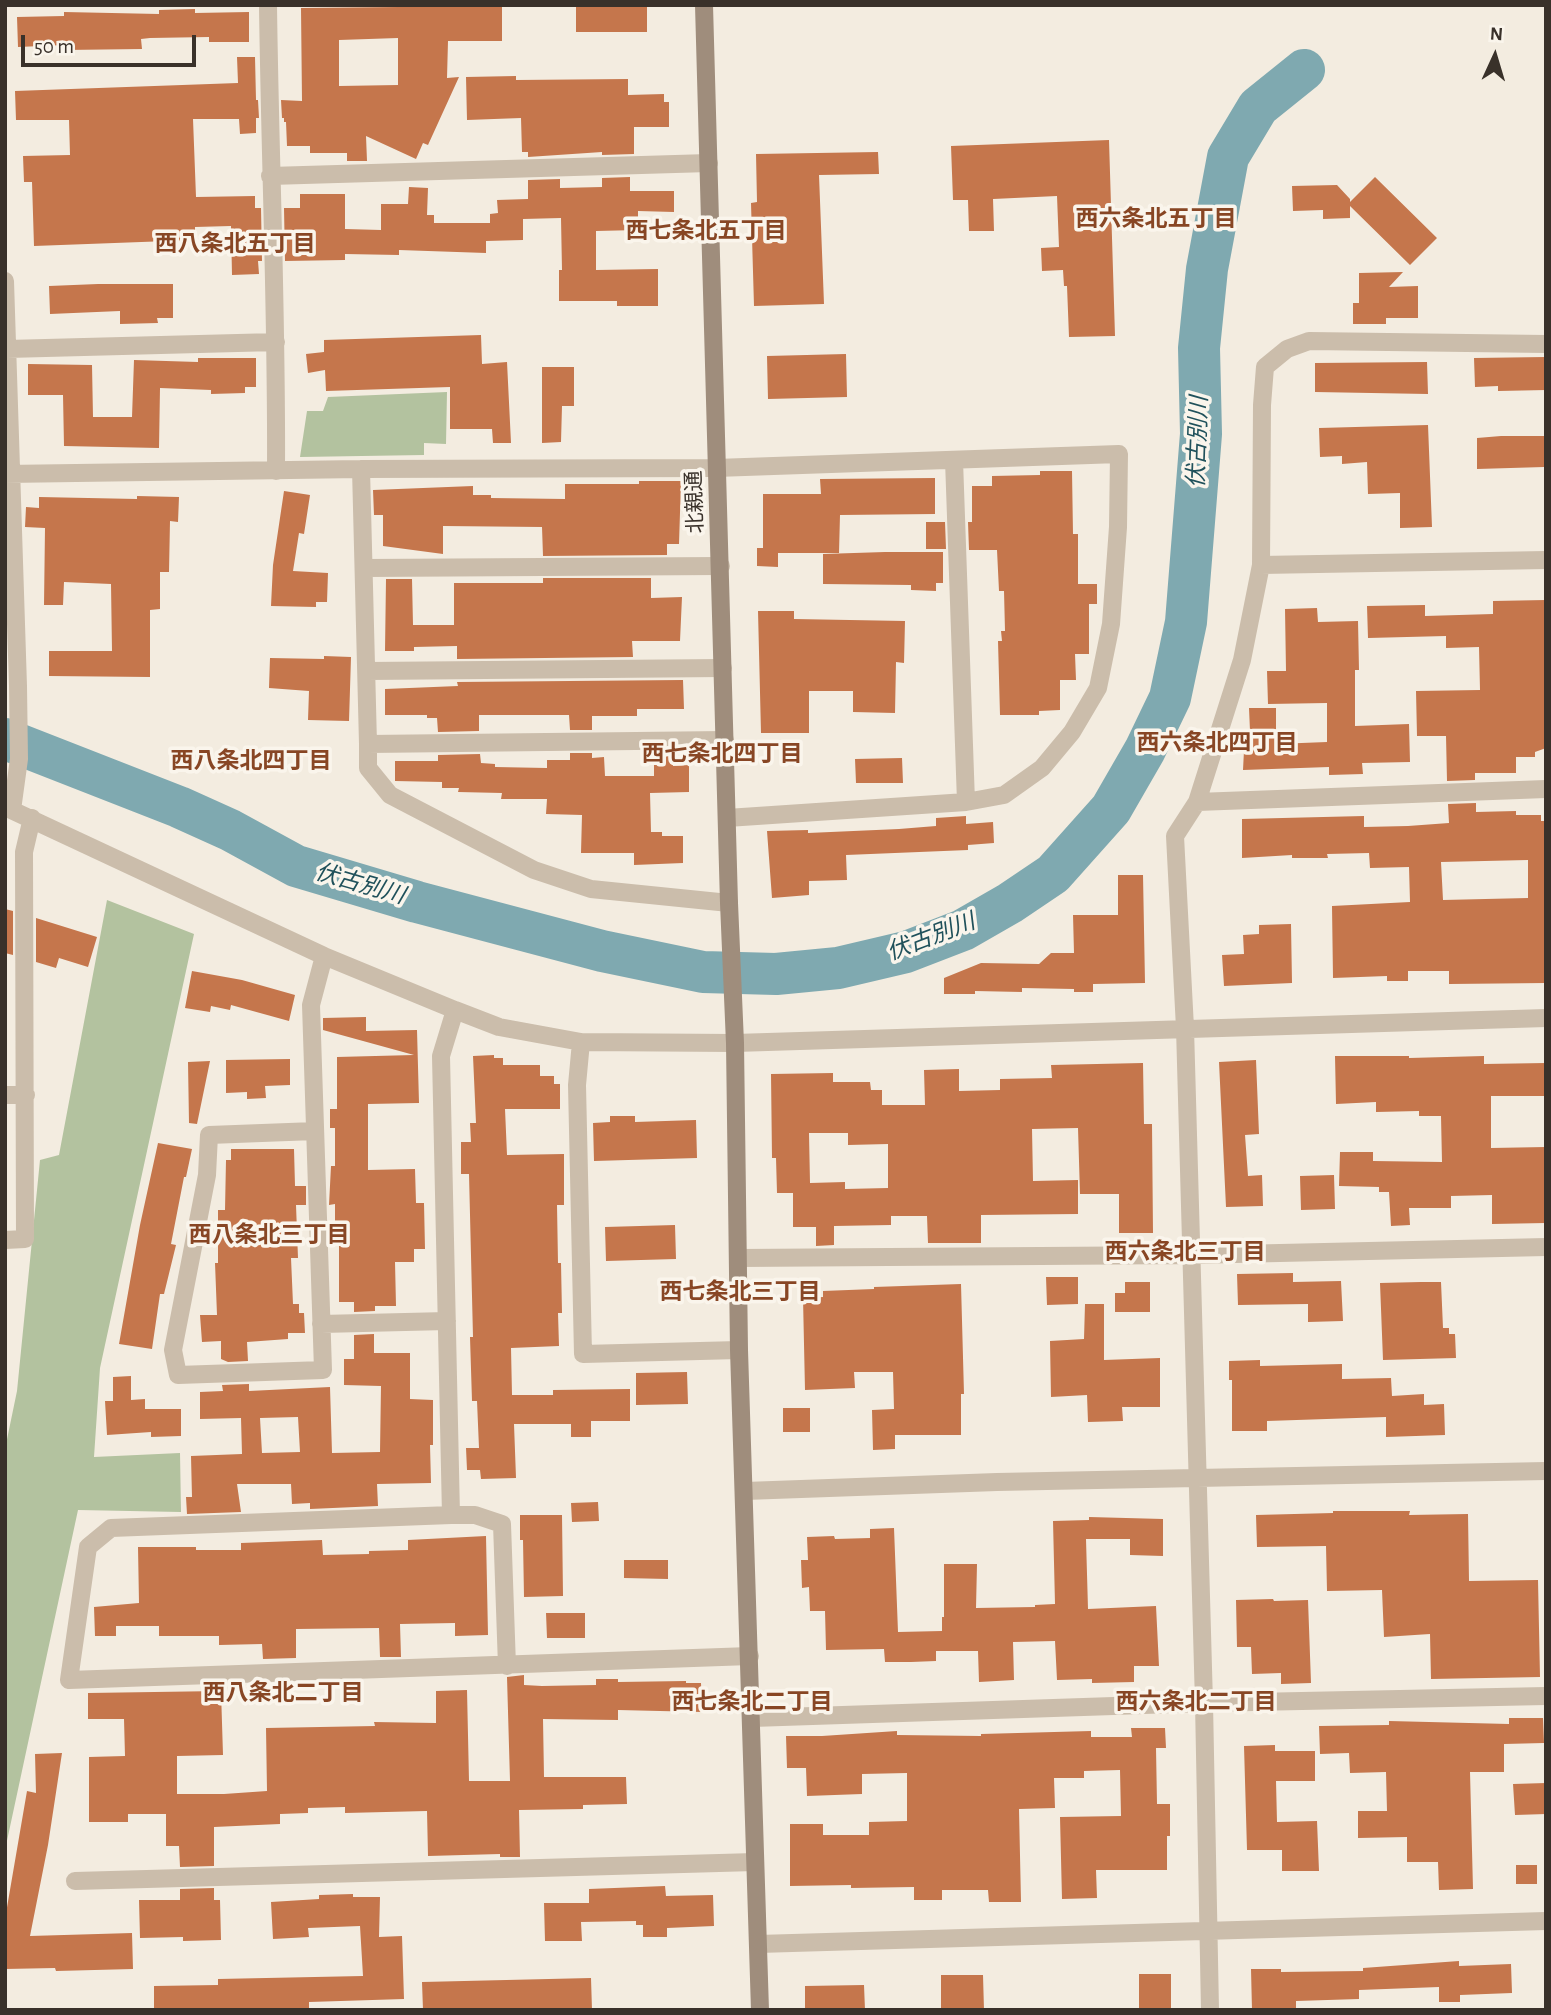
<!DOCTYPE html>
<html>
<head>
<meta charset="utf-8">
<style>
	body { margin:0 }
	#map { position:relative; width:1551px; height:2015px; overflow:hidden; background:#f3ece0; font-family:"Alegreya Sans",sans-serif }
	canvas { display:block }
	.frame { position:absolute; inset:0; border:7px solid #39312a; pointer-events:none }
	.north { position:absolute; left:1460px; top:21px; width:70px; height:70px; -webkit-text-stroke:5px #faf5ec; paint-order:stroke; rotate:4deg; font-size:19px; font-weight:700; line-height:28px; text-align:center; color:#39312a }
	.north::after { content:''; display:block; margin:auto; width:24px; height:32px; background:#39312a; clip-path:polygon(50% 0,100% 100%,50% 72%,0 100%) }
	.scale { position:absolute; left:21px; top:35px; width:175px; height:32px; box-sizing:border-box; border:4px solid #39312a; border-top:0; padding-left:9px; font-size:21px; line-height:24px; white-space:nowrap; color:#39312a; -webkit-text-stroke:5px #faf5ec; paint-order:stroke }
</style>
</head>
<body>
<div id="map">
<canvas width="1551" height="2015"></canvas>
<div class="frame"></div>
<div class="north">N</div>
<div class="scale">50 m</div>
</div>
<script>
const ctx = document.querySelector('canvas').getContext('2d');
ctx.lineJoin = 'round';
function paint(path, color) { ctx.fillStyle = color; ctx.fill(path, 'evenodd'); }
function stroke(path, color, width, dash) { ctx.strokeStyle = color; ctx.lineWidth = width; ctx.lineCap = dash ? 'butt' : 'round'; ctx.setLineDash(dash || []); ctx.stroke(path); }
function drawText(font, color, halo, rows, align = 'center') {
  ctx.font = font + ' "Alegreya Sans","Noto Sans JP",sans-serif'; ctx.lineWidth = 7; ctx.setLineDash([]); ctx.textBaseline = 'middle'; ctx.strokeStyle = halo; ctx.fillStyle = color; for (const [text, x, y, turn = 0] of rows) {
    ctx.save(); ctx.translate(x, y); ctx.rotate((+turn || 0) * Math.PI / 180); ctx.textAlign = isNaN(turn) ? turn : align; if (halo) ctx.strokeText(text, 0, 0); ctx.fillText(text, 0, 0); ctx.restore();
  }
}
const green = new Path2D(`
	M447 392 446 444 424 443V455L300 457 307 411H323L328 397Z
	M107 900 194 934 100 1368 94 1457 180 1453 181 1512 78 1510 5 1850V1449L17 1391 40 1160 59 1155Z`);
const river = new Path2D(`
	M5 739 179 807 230 830 296 866 417 902 602 951 703 972 776 974 838 968 906 952 963 930 1010 903 1053 874 1111 809 1145 750 1170 698 1186 622 1201 434 1199 348 1207 269 1228 157 1258 107 1304 70`);
const building = new Path2D(`
	M398 5H502V41H448L447 78 459 77 428 145 423 143 416 159 366 136 367 161H347V153H310V146H287L286 122H284V118H282L281 100 302 101 301 8 398 7ZM398 38V85L339 86V40Z
	M576 5H647V32H576Z
	M195 9V13L249 12V42H209V37L150 38 141 39 142 49 65 50V45L18 47 17 17 64 16V12L159 14V10Z
	M237 57H255L256 100H258L259 118H256V133L240 134 239 119H193L196 197 255 196V208H261L262 261H258L259 274 232 275 231 226 195 227V240L34 246 32 182H24L23 156 70 155 69 120H16L15 91 238 83Z
	M516 76V80L628 79V95L664 94V102H669V127H634V154L602 155V152L528 157V152H522L521 118 467 120 466 77Z
	M1109 140 1115 336 1069 337 1067 286H1064L1063 270 1042 271 1041 248 1059 247 1057 196 993 199 994 231H969L968 200H953L951 146Z
	M878 152 879 174 819 175 824 304 754 306 751 203 757 202 756 154Z
	M630 177V191H674V212L638 211V230L596 231V270L658 269V306H617V301H559V270H562L561 218 523 219V240L486 241V253L399 250V255L345 254V260L285 261 284 208H300V194H345V229L381 230V204H408L409 187 428 188 427 215H434V223H490V214L498 213 497 200 528 199V180L560 179V188L602 187V178Z
	M1375 177 1437 238 1410 265 1350 206V218L1323 219V210L1293 211 1292 186 1337 185 1350 199V202Z
	M1403 272 1389 287 1418 286V318H1386V324H1353V303H1359V273Z
	M98 284H173V318H157L158 323 120 324V311L50 314 49 286Z
	M481 335 482 364 507 362 511 443H493L492 429H450V387L326 391 325 370 308 373 306 354 324 352V340Z
	M846 354 847 397 768 399 767 356Z
	M1546 357V390L1498 391V386L1475 387 1474 358Z
	M198 358H256V387H245V393L211 394V390L160 388 159 448 64 446 63 395H28V364L92 365 93 417H132L134 360 198 362Z
	M1427 362 1428 394 1315 392V363Z
	M542 367H574V406H562L561 442 542 443Z
	M1428 425 1432 527 1400 528V493L1368 494 1367 462 1342 464V456L1320 457 1319 428Z
	M1501 436H1544V467L1477 469V438Z
	M1040 471H1072L1073 534H1078V584H1097V604H1089V654H1075L1076 680H1060V710L1039 711V715H1000L998 641H1002L1001 631H1005L1004 591H999L997 550H969L968 522H972V486H992V476L1040 475Z
	M935 478V514L840 515 839 553H778V567L757 566V548H763V494H821L820 479Z
	M639 481H681L679 544H667V555L543 556 542 527 443 526V554L383 546V515H374L373 490 473 486V495H491V498L565 499V484H639Z
	M284 491 310 495 304 534 299 533 293 571 328 573 327 602H316V607L271 606 273 565Z
	M137 496 179 497 178 522 170 521 169 572H160V609L150 610V677L49 676V651H112L111 584 64 582 63 605H44L45 528 25 527 26 507 39 508V497L137 499Z
	M926 522H945L946 549H926Z
	M885 552H943V583H936V591L911 590V585L823 584V554Z
	M543 578H651V598L682 597 680 641H632L633 657 457 659V646L414 647V651H385L386 579H412L413 625H454V583H543Z
	M1546 600V748L1535 752V757H1516V773H1475V780L1447 781 1446 736H1417L1416 691 1480 690 1479 647 1446 648V636L1368 638 1367 606 1425 605V616L1493 614V601Z
	M1317 608 1318 622 1358 621 1359 670H1355V726L1409 724 1410 762 1362 763 1363 774 1329 775V767L1243 770 1245 731H1250L1249 708H1276V744L1327 742V703L1268 704 1267 671H1286L1285 609Z
	M758 611H794V619L905 621 904 663 896 662 895 713 853 712V691H809V733H761Z
	M324 656 351 657 349 721 308 720 309 691 269 688 270 658 324 659Z
	M683 680 684 709H637V716H592V730H570L569 715H479V731L438 732 437 718H427V715H385V689L458 686 457 682Z
	M570 753H592V758L604 757 605 776H654V757L673 756V766L689 765V792L650 793 651 832H662V836H683V863L634 865V853H581L582 815 546 814 547 799H501L502 793 458 792 459 788H442V782L395 781V761H438V755L480 754 481 763 495 764V767L547 768V760H570Z
	M902 758 903 783H856L855 759Z
	M1476 803V812L1516 811V815H1541V821H1546V983L1449 984V971H1408V981H1387V976L1333 978 1332 906 1410 902 1409 867 1370 868 1369 853 1327 854 1328 858H1292V855L1242 858V819L1364 816V827L1408 826 1449 823 1448 804ZM1528 860V898L1443 900 1441 862Z
	M966 816V824L993 822 994 843 968 845V850L846 855 847 880 809 881V895L772 898 767 831 808 830V833L899 829 936 826V818Z
	M1118 875H1143L1145 983 1093 984V992H1074V989L1022 988V992L975 991V994H944V978L981 963 1039 964 1051 953H1074L1073 915H1118Z
	M5 909 13 911V955L5 953Z
	M36 918 97 937 88 967 59 958 56 968 36 962Z
	M1291 924 1292 983 1224 986 1222 955 1244 954 1243 935 1259 934V925Z
	M192 971 242 980 295 995 289 1021 231 1005 230 1010 211 1006 210 1012 185 1008Z
	M366 1017V1031L417 1030 419 1103 368 1104V1170L415 1169 416 1203H424L425 1249H414V1262H395L396 1306H375V1311L354 1312V1302H339V1225H335V1204L329 1205 331 1166H335V1128H330V1109H337V1057L414 1055 323 1030V1018Z
	M494 1055V1058H503V1065H540V1076H554V1084H560V1109H505L507 1155 564 1154V1205H557L558 1263H561L562 1313H558L559 1346 511 1348 512 1395H553V1390L630 1389V1421H591V1437H571V1424H514L516 1478 481 1479 480 1470H467L466 1448H479L477 1401H472L470 1337H473L469 1174H461V1142H471L470 1123H476L473 1056Z
	M1335 1056H1409V1058L1484 1056V1064L1546 1063V1096H1491V1148L1546 1147V1223L1492 1224V1195L1451 1196V1208H1409L1410 1225 1391 1226 1389 1192H1379V1187L1339 1186 1340 1152H1373V1161L1442 1162 1441 1116H1419V1111L1376 1112V1102L1336 1104Z
	M290 1059V1085L265 1086 266 1098 247 1099V1092L226 1093V1060Z
	M1256 1060 1259 1134 1245 1135 1248 1176 1262 1175 1263 1206 1226 1207 1219 1062Z
	M210 1061 197 1124 189 1123 188 1062Z
	M1143 1063 1144 1124H1152L1153 1233H1119V1194H1080L1078 1128 1032 1129 1033 1181 1078 1180V1214L981 1215V1243H928L927 1216H891V1225L834 1226V1245L816 1246V1227H793V1193H777L776 1158H772L771 1074 833 1073V1082H870L871 1090H882V1105H925L924 1070 959 1069V1091L1000 1090V1079L1052 1078 1051 1065ZM809 1133H848V1145L888 1144V1188L845 1189V1182L810 1183Z
	M610 1116H635V1122L696 1120 697 1158 594 1161 593 1123 610 1122Z
	M158 1143 192 1149 186 1177H184L171 1244 176 1245 164 1294H160L152 1349 119 1344 140 1225Z
	M231 1149H294L295 1186H306V1205H296L298 1258H291L293 1304H299V1313H304L305 1333H288V1339L247 1342 248 1361 228 1362 221 1359V1341L202 1342 200 1315H217L215 1263H218V1210H225L226 1160H231Z
	M1334 1175 1335 1209 1301 1210 1300 1176Z
	M675 1225 676 1259 606 1261 605 1227Z
	M1293 1273V1282L1341 1281 1343 1321 1308 1322V1304L1238 1305 1237 1274Z
	M1046 1277H1078V1304L1047 1305Z
	M1125 1282H1150V1312H1115V1293H1125Z
	M1421 1282H1441L1443 1328H1449V1334H1455L1456 1358 1383 1360 1380 1283Z
	M961 1284 964 1394H961V1435H895V1449L873 1450 872 1410 894 1409 893 1372H854L855 1388 805 1390 803 1298 823 1297V1291L874 1289V1287Z
	M1085 1304H1104V1360L1160 1358V1407H1122L1123 1421 1088 1422 1087 1395 1051 1397 1050 1341 1084 1339Z
	M374 1334V1353H410V1399L433 1400V1445H430L431 1483 377 1484 378 1506 310 1509V1503L292 1504 291 1484H237L241 1512 187 1514 186 1497H192L191 1456 242 1454 241 1418 200 1419V1392L223 1391 222 1385 249 1384V1391L330 1387 332 1453 380 1452 381 1386 344 1385V1359H354V1335ZM298 1417 300 1452 262 1453 260 1418Z
	M1260 1360V1366L1342 1364V1379L1391 1378 1392 1396 1424 1394V1405L1444 1404 1445 1435 1386 1437V1417L1267 1421V1431H1232V1380H1229V1361Z
	M687 1372 688 1404 636 1405V1373Z
	M131 1376V1400L145 1399V1409H181V1436L151 1437V1432L107 1435 105 1401H113V1377Z
	M783 1408H810V1432H783Z
	M598 1502 599 1521 572 1522 571 1503Z
	M1333 1511H1410L1409 1515 1468 1514 1469 1581 1538 1580 1540 1677 1431 1679 1430 1634 1384 1637 1382 1590 1327 1591 1326 1546 1257 1547 1256 1515 1333 1513Z
	M520 1515H562L563 1596 524 1597 523 1540H520Z
	M1089 1517 1163 1519V1556L1130 1555V1539H1086L1088 1609 1156 1606 1159 1666H1134V1682L1092 1683V1679L1057 1680 1055 1641 1013 1642 1014 1680 979 1682 978 1651H936V1661L911 1662H885L884 1649 826 1650 825 1611H810L809 1587 802 1588 801 1560H808L807 1537 834 1536 835 1539 870 1538V1529L894 1528 898 1632 942 1631V1617H944V1564H977L976 1608 1035 1607V1605L1055 1604 1053 1521 1089 1520Z
	M486 1536 488 1635 455 1636V1623L400 1624 401 1657H380L379 1628 296 1629V1658L263 1659 262 1644 219 1645V1636H159V1626H116V1636H95L94 1607 139 1603 138 1547H196V1550H241V1543L322 1540 323 1555 369 1554V1551L408 1550V1540Z
	M624 1560H668V1579L624 1578Z
	M1273 1599 1274 1601 1308 1600 1311 1683 1281 1684V1673L1252 1674 1251 1647H1237L1236 1600Z
	M546 1613H585V1638H547Z
	M524 1675V1685L542 1686 596 1685V1679H618V1682L686 1681V1683H701L702 1712 618 1710V1720L543 1719 544 1777H626L627 1804 583 1805V1809L519 1810 520 1857H500V1854L428 1856 427 1811 345 1813V1807L308 1808V1813L280 1814V1824L214 1827V1866L180 1867 179 1846H166V1814H128V1822H89V1757L125 1756 124 1719H88V1693L221 1691 223 1755 177 1756V1794H224L267 1791 266 1728 375 1726 374 1722 436 1723V1691L467 1690 469 1781H510L507 1677Z
	M1509 1718H1543L1544 1743 1504 1744V1772H1470L1473 1889 1439 1890 1438 1862H1407V1837L1358 1838V1811H1387L1386 1772 1350 1773 1349 1753 1320 1754 1319 1726 1389 1725V1721L1509 1724Z
	M1131 1728H1165L1166 1748H1156L1157 1804H1170V1836H1167V1870H1096L1097 1898 1062 1899 1060 1817 1121 1816 1120 1770 1084 1771V1778H1054L1055 1808 1019 1809 1021 1902H989L988 1890H942V1900H914V1887L851 1888V1885L790 1886V1824H823V1835H869V1822L907 1821V1773L862 1774V1794L807 1796 806 1768H787L786 1736H822L897 1731V1735L981 1736V1734L1091 1731V1737H1132Z
	M1275 1745V1751H1315V1781H1276L1277 1822 1317 1821 1319 1871H1282V1850H1247L1244 1746Z
	M62 1753 48 1845 30 1936 132 1933 133 1969 56 1971 55 1968 5 1969V1919L27 1791 36 1793 35 1754Z
	M1546 1783V1814L1515 1815 1513 1784Z
	M1516 1865H1537V1884H1516Z
	M665 1886 666 1896 713 1895 714 1926 667 1928V1937H643V1925H636V1921L581 1922 582 1941H545L544 1903H589V1889Z
	M214 1888V1900H220L221 1940 183 1941V1937L140 1938 139 1900H180V1889Z
	M353 1894V1897H380L379 1937 402 1936 404 1999 309 2002V2010H154V1986L218 1985V1979L363 1976 360 1926 308 1928 309 1937 273 1939 271 1902 319 1899V1895Z
	M1459 1961V1966L1511 1964 1512 1993 1460 1995V2002H1439V1987L1359 1990V1999L1296 2001V2010H1252L1251 1969H1281V1972L1363 1971V1968Z
	M1139 1974H1171V2010H1139Z
	M941 1975H983L984 2010H941Z
	M591 1978 592 2010H423L422 1982Z
	M864 1985 865 2010H805V1986Z`);
const street = new Path2D(`
	M268 5C270 161 277 316 276 471
	M270 176 709 163
	M5 281 18 686 19 759 12 810
	M7 349 276 342
	M954 460 966 802
	M361 469 368 744 725 740
	M5 474 361 469 716 468 1119 454 1118 527 1111 624 1098 688 1072 732 1042 768 1004 795 966 802 727 818
	M1261 565 1546 560
	M364 568 721 566
	M367 671 723 668
	M368 744V768L390 795 534 870 591 889 729 903
	M1197 802 1546 789
	M5 807 324 956 455 1010 499 1027 581 1042 735 1043 1546 1018
	M581 1042 577 1085 583 1354 739 1350
	M5 1095H26
	M315 1131 209 1135 207 1175 173 1350 178 1375 323 1370 311 1005 324 956
	M5 1240 25 1239 24 852 32 818
	M738 1258 1191 1255 1546 1247
	M321 1324 447 1321
	M745 1491 997 1482 1546 1471
	M451 1515 441 1056 455 1010
	M507 1666 502 1524 475 1515H451L111 1528 88 1547 69 1680 750 1656
	M752 1718 1204 1703 1546 1696
	M75 1881 755 1862
	M758 1944 1546 1921
	M1210 2010 1204 1703 1185 1028 1175 836 1197 802 1242 660 1261 565 1262 405 1265 367 1287 349 1309 341 1546 344`);
const secondary = new Path2D(`
	M704 5 729 903 735 1043 739 1350 760 2010`);
const streetNames = [
	["北親通",695,502,-92]
];
const neighbourhoodNames = [
	["西六条北五丁目",1156,219],
	["西七条北五丁目",706,231],
	["西八条北五丁目",235,244],
	["西六条北四丁目",1217,743],
	["西七条北四丁目",722,754],
	["西八条北四丁目",251,761],
	["西八条北三丁目",269,1235],
	["西六条北三丁目",1185,1252],
	["西七条北三丁目",740,1292],
	["西八条北二丁目",283,1693],
	["西七条北二丁目",752,1702],
	["西六条北二丁目",1196,1702]
];
const waterNames = [
	["伏古別川",1198,442,-88],
	["伏古別川",360,884,16],
	["伏古別川",931,937,-21]
];
paint(green, '#b3c29f');
stroke(river, '#7fa9b0', 42);
paint(building, '#c5764c');
stroke(street, '#cbbdab', 18);
stroke(secondary, '#9f8d7c', 18);
drawText('21px', '#39312a', '#faf5ec', streetNames);
drawText('bold 23px', '#884624', '#faf5ec', neighbourhoodNames);
drawText('italic 23px', '#20515b', '#faf5ec', waterNames);
</script>
</body>
</html>
